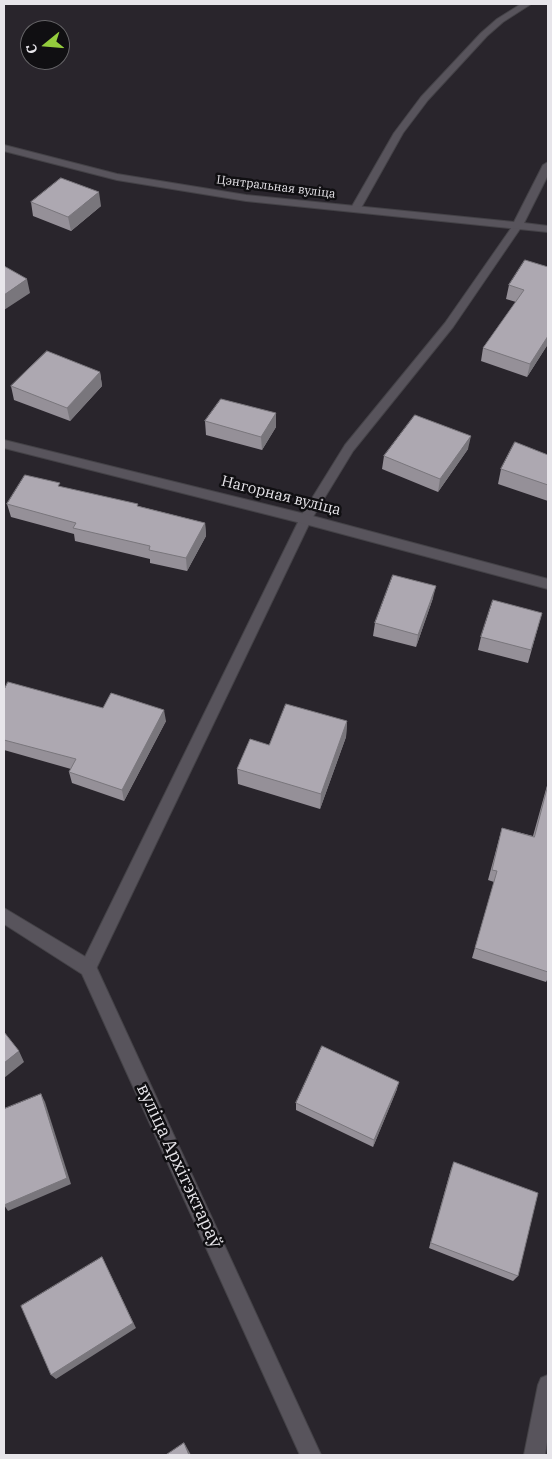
<!DOCTYPE html>
<html>
<head>
<meta charset="utf-8">
<style>
	body { margin:0 }
	#map { position:relative; width:552px; height:1459px; overflow:hidden; background:#29252c; font-family:"IBM Plex Serif",serif }
	canvas { display:block }
	.frame { position:absolute; inset:0; border:5px solid #e7e5ea; pointer-events:none }
	.north { position:absolute; left:20px; top:20px; width:50px; height:50px; box-sizing:border-box; background:#100f12; border:1px solid #666568; border-radius:50%; rotate:253deg; font-size:14px; font-weight:700; line-height:20px; text-align:center; color:#e7e5ea }
	.north::after { content:''; display:block; margin:auto; width:18px; height:22px; background:#94cc3d; clip-path:polygon(50% 0,100% 100%,50% 72%,0 100%) }
</style>
</head>
<body>
<div id="map">
<canvas width="552" height="1459"></canvas>
<div class="frame"></div>
<div class="north">С</div>
</div>
<script>
const ctx = document.querySelector('canvas').getContext('2d');
ctx.lineJoin = 'round';
function stroke(path, color, width, dash) { ctx.strokeStyle = color; ctx.lineWidth = width; ctx.lineCap = dash ? 'butt' : 'round'; ctx.setLineDash(dash || []); ctx.stroke(path); }
function paint(path, color) { ctx.fillStyle = color; ctx.fill(path, 'evenodd'); }
function drawText(font, color, halo, rows, align = 'center') {
  ctx.font = font + ' "IBM Plex Serif",serif'; ctx.lineWidth = 5; ctx.setLineDash([]); ctx.textBaseline = 'middle'; ctx.strokeStyle = halo; ctx.fillStyle = color; for (const [text, x, y, turn = 0] of rows) {
    ctx.save(); ctx.translate(x, y); ctx.rotate((+turn || 0) * Math.PI / 180); ctx.textAlign = isNaN(turn) ? turn : align; if (halo) ctx.strokeText(text, 0, 0); ctx.fillText(text, 0, 0); ctx.restore();
  }
}
const service = new Path2D(`
	M521 4H531L503 22 487 36 428 100 403 133 361 208 353 210 351 208 394 133 421 97 481 33 497 19Z
	M517 223 522 226 453 327 353 451 311 520 94 973 88 975 82 973 80 968 82 963 301 516 345 445 445 323 514 224Z`);
const minor = new Path2D(`
	M4 145 117 174 246 195 514 222 543 165 548 162V175L524 223 548 226V232L246 201 117 180 4 151Z
	M4 440 305 514 548 579V589L305 524 4 448Z
	M4 908 94 962 321 1455H300L82 974 4 924Z
	M548 1375V1436L545 1455H524L538 1385 541 1378Z`);
const wall = new Path2D(`
	M31 202 101 206 71 231 33 216Z
	M548 267V344L527 377 481 361 483 348 516 302 506 299 509 285Z
	M100 372 102 386 70 421 14 400 11 386Z
	M205 421 276 427 262 450 206 435Z
	M468 449 438 492 382 469 384 456Z
	M548 455V501L498 484 501 469Z
	M7 504 138 506 205 523 206 536 187 571 150 563V559L75 541 74 534 11 517Z
	M433 598 416 647 373 636 375 623Z
	M542 613 528 663 478 650 481 637Z
	M4 690 103 708 166 721 124 801 72 783 69 772 71 769 4 750Z
	M347 721 346 737 320 809 238 784 237 769Z
	M548 782V978L546 982 472 958 494 882 488 880 502 828 533 836Z
	M397 1089 373 1147 296 1110V1103Z
	M454 1162 518 1276 513 1281 429 1248 451 1169Z`);
const shadedWall = new Path2D(`
	M99 192 101 206 71 231 68 217Z
	M27 279 30 293 4 310V295Z
	M548 336V344L527 377 530 364Z
	M100 372 102 386 70 421 67 408Z
	M276 413V427L262 450 261 437Z
	M471 436 468 449 438 492 440 479Z
	M205 523 206 536 187 571 186 558Z
	M436 586 433 598 416 647 418 635Z
	M164 710 166 721 124 801 122 790Z
	M347 721 346 737 320 809 321 794Z
	M19 1051 24 1062 4 1078V1063Z
	M399 1082 397 1089 373 1147 374 1140Z
	M41 1094 45 1102 71 1184 8 1211 4 1205Z
	M102 1257 136 1328 56 1379 51 1375Z
	M184 1443 186 1446 191 1455H189Z`);
const building = new Path2D(`
	M61 178 99 192 68 217 31 202Z
	M525 260 548 267V336L530 364 483 348 524 290 509 285Z
	M4 266 27 279 4 295Z
	M47 351 100 372 67 408 11 386Z
	M221 399 276 413 261 437 205 421Z
	M415 415 471 436 440 479 384 456Z
	M515 442 548 455V485L501 469Z
	M25 475 60 483 58 486 138 504 137 506 205 523 186 558 149 550 150 546 73 528 76 523 7 504Z
	M393 575 436 586 418 635 375 623Z
	M493 600 542 613 531 650 481 637Z
	M8 682 103 708 111 693 164 710 122 790 69 772 76 759 4 740V690Z
	M286 704 347 721 321 794 237 769 250 739 269 745Z
	M548 785V972L475 948 497 871 492 870 502 828 534 837Z
	M4 1032 19 1051 4 1063Z
	M322 1046 399 1082 374 1140 296 1103Z
	M41 1094 67 1178 4 1205V1109Z
	M454 1162 538 1193 518 1276 431 1243Z
	M102 1257 133 1323 51 1375 21 1306Z
	M184 1443 189 1455H166Z`);
const farStreetnames = [
	["Цэнтральная вуліца",276,187,7]
];
const streetNames = [
	["Нагорная вуліца",281,496,14]
];
const nearStreetnames = [
	["вуліца Архітэктараў",179,1166,65]
];
stroke(service, '#444247', 2);
stroke(minor, '#444247', 2);
paint(service, '#58545c');
paint(minor, '#58545c');
paint(wall, '#959098');
paint(shadedWall, '#79767c');
paint(building, '#ada8b1');
stroke(building, '#79767c', 1);
drawText('12px', '#e7e5ea', '#100f12', farStreetnames);
drawText('15px', '#e7e5ea', '#100f12', streetNames);
drawText('18px', '#e7e5ea', '#100f12', nearStreetnames);
</script>
</body>
</html>
